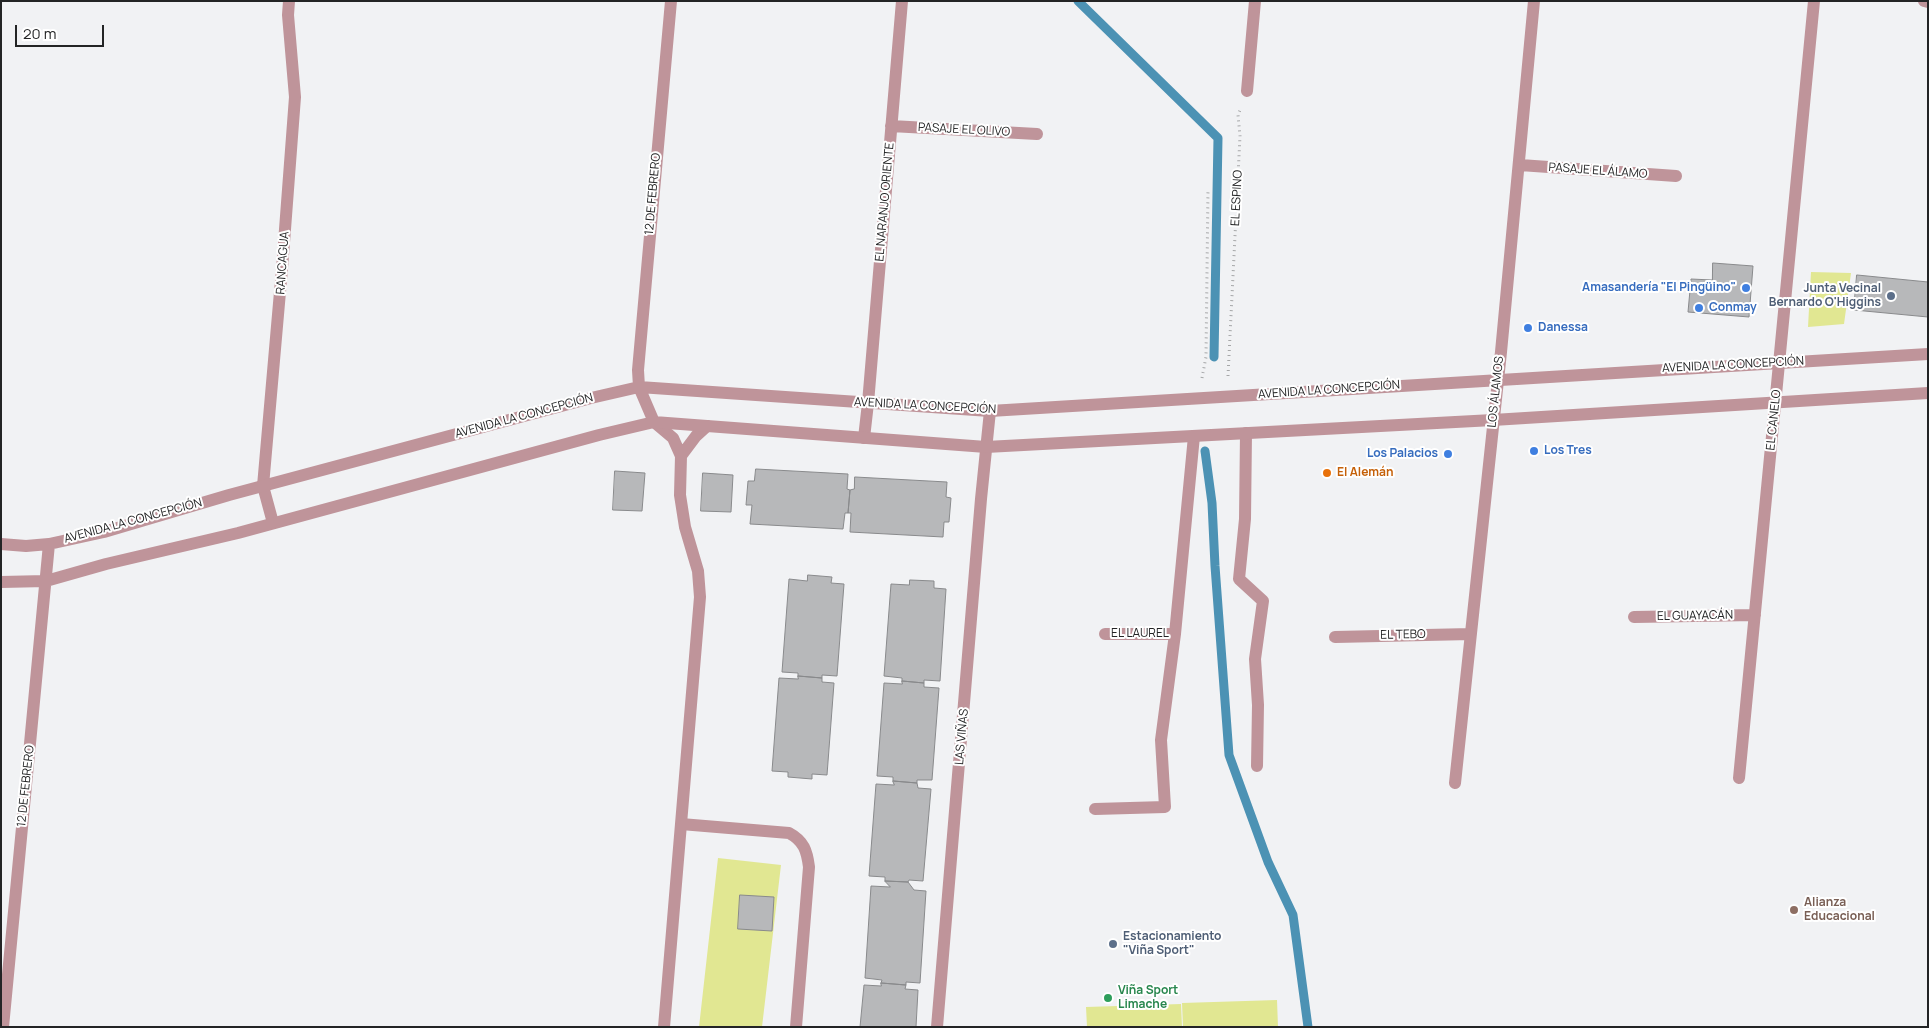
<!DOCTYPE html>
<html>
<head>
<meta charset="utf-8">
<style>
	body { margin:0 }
	#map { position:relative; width:1929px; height:1028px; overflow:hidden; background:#f1f2f4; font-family:Manrope,sans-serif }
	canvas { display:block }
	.frame { position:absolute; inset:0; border:2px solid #232425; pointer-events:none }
	.scale { position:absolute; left:15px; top:25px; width:89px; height:22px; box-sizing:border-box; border:2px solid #232425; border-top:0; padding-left:6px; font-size:15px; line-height:18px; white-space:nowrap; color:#232425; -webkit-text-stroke:4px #fff; paint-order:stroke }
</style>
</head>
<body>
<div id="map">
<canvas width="1929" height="1028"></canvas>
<div class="frame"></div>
<div class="scale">20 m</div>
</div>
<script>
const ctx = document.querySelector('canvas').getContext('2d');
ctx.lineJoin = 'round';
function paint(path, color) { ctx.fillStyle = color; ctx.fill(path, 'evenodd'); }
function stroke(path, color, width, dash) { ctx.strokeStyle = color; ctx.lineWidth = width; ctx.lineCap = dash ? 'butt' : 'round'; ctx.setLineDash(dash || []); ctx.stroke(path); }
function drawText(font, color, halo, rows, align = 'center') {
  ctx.font = font + ' Manrope,sans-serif'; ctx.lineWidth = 4; ctx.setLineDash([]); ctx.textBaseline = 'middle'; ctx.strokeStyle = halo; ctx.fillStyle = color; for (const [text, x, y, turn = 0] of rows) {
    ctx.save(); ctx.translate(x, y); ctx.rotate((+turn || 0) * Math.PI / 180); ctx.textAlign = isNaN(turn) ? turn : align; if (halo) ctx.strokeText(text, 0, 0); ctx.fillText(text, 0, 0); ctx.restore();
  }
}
const green = new Path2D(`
	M1811 272 1851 273 1844 324 1808 327Z
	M718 858 781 865 762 1027H699Z
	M1277 1000 1278 1027H1183L1182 1003Z
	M1181 1004 1182 1027H1087L1086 1007Z`);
const stream = new Path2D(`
	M1078 1 1218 138 1214 357
	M1205 451 1212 503 1215 566 1229 755 1268 862 1293 915 1308 1027`);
const building = new Path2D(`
	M1713 263 1753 266 1749 317 1688 312 1691 279 1712 280Z
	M1857 275 1928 282V317L1854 310Z
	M756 469 848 474 847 489 850 490 848 513H845L843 529 750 524 752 505H746L748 481H754Z
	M615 471 645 473 642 511 613 510Z
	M703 473 733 475 731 512 701 511Z
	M855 477 947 482 946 497 951 498 949 522H944L943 537 850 532 851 513H848L850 490 854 489Z
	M808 575 832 577 831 583 844 584 837 676 822 675V678L798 676V673L782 672 789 579 807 581Z
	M910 580 934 581V588L946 589 940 681 924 680V683L902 681V678L884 676 891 584 909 585Z
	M798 676 822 678V682L834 683 827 775 812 774V779L788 777V772L772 771 779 678 798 679Z
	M902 681 924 683V687L939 688 932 780H917V783L893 781V777L877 776 884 683 902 684Z
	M893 781 917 783 918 788 931 789 923 881 909 880 908 882 885 881V877L869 876 876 784 894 785Z
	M885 881 908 882 914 890 926 891 920 983 906 982V985L881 983 882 980 865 978 871 886 890 887Z
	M740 895 774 897 772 931 738 929Z
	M881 983 906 985 905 989 918 990 916 1027H860L864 985 881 986Z`);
const path = new Path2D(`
	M1228 376 1240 136 1238 115 1240 110
	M1202 378 1206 357 1208 189`);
const service = new Path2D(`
	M654 422 673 438 681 456 680 495 685 527 698 571 700 597 664 1027
	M681 456 696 436 707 426
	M681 824 789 833C804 841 807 851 809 867L796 1027`);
const pedestrian = new Path2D(`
	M1105 634H1175
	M1095 809 1165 807 1161 740 1175 634 1194 436`);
const minor = new Path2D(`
	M1924 1 1928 2
	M1247 91 1255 1
	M891 126 1037 134
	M1520 165 1676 176
	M1246 433 1245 519 1239 579 1263 601 1255 659 1258 705 1257 766
	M864 438 868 403 902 1
	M273 523 263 486 282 269 295 97 288 15 289 1
	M1634 617 1755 615
	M1335 637 1471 634
	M1739 778 1814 1
	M1455 783 1501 352 1534 1
	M937 1027 981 499 990 411`);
const tertiary = new Path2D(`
	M654 422 639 387 638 370 671 1
	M1 544 26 546 49 544 104 532 229 495 591 398 639 387 990 411 1928 354
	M1 582 46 581 106 564 238 533 599 435 654 422 986 447 1493 420 1928 393
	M3 1027 49 544`);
const markers = [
	[1746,288,5,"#3f7fe0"],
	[1891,296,5,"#5c6f8a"],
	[1699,308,5,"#3f7fe0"],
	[1528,328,5,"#3f7fe0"],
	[1534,451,5,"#3f7fe0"],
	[1448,454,5,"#3f7fe0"],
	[1327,473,5,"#e8710a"],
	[1794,910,5,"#8d6e63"],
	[1113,944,5,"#5c6f8a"],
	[1108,998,5,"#2e9e5b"]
];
const streetNames = [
	["PASAJE EL OLIVO",964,130,3],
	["PASAJE EL ÁLAMO",1598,171,4],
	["12 DE FEBRERO",653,194,-85],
	["EL ESPINO",1237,198,-87],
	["EL NARANJO ORIENTE",885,202,-85],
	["RANCAGUA",283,263,-86],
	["AVENIDA LA CONCEPCIÓN",1733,365,-3],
	["AVENIDA LA CONCEPCIÓN",1329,390,-4],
	["LOS ÁLAMOS",1496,392,-84],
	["AVENIDA LA CONCEPCIÓN",925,406,3],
	["AVENIDA LA CONCEPCIÓN",524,416,-15],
	["EL CANELO",1774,420,-84],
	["AVENIDA LA CONCEPCIÓN",133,521,-15],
	["EL GUAYACÁN",1695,616,-1],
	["EL LAUREL",1140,634],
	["EL TEBO",1403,635,-1],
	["LAS VIÑAS",962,737,-85],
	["12 DE FEBRERO",26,786,-84]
];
const shopNames = [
	["Amasandería \"El Pingüino\"",1736,288,"right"],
	["Conmay",1709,308],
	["Danessa",1538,328],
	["Los Tres",1544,451],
	["Los Palacios",1438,454,"right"]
];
const serviceNames = [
	["Junta Vecinal",1881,289],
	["Bernardo O'Higgins",1881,303],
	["Estacionamiento",1123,937,"left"],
	["\"Viña Sport\"",1123,951,"left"]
];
const foodNames = [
	["El Alemán",1337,473]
];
const educationNames = [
	["Alianza",1804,903],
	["Educacional",1804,917]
];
const leisureNames = [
	["Viña Sport",1118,991],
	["Limache",1118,1005]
];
paint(green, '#e1e792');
stroke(stream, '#4c92b4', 9);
paint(building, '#b7b8ba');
stroke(building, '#898a8c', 1);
stroke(path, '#a6a7a8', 3, [1, 4]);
stroke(service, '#bf949a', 12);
stroke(pedestrian, '#bf949a', 12);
stroke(minor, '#bf949a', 12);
stroke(tertiary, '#bf949a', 12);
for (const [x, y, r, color] of markers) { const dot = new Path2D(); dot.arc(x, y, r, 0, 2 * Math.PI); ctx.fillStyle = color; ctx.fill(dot); stroke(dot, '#fff', 2); }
drawText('12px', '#232425', '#fff', streetNames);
drawText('bold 12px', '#366cbe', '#fff', shopNames, 'left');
drawText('bold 12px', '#4e5e75', '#fff', serviceNames, 'right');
drawText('bold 12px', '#c56008', '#fff', foodNames, 'left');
drawText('bold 12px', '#785e54', '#fff', educationNames, 'left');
drawText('bold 12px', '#27864d', '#fff', leisureNames, 'left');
</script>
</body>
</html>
